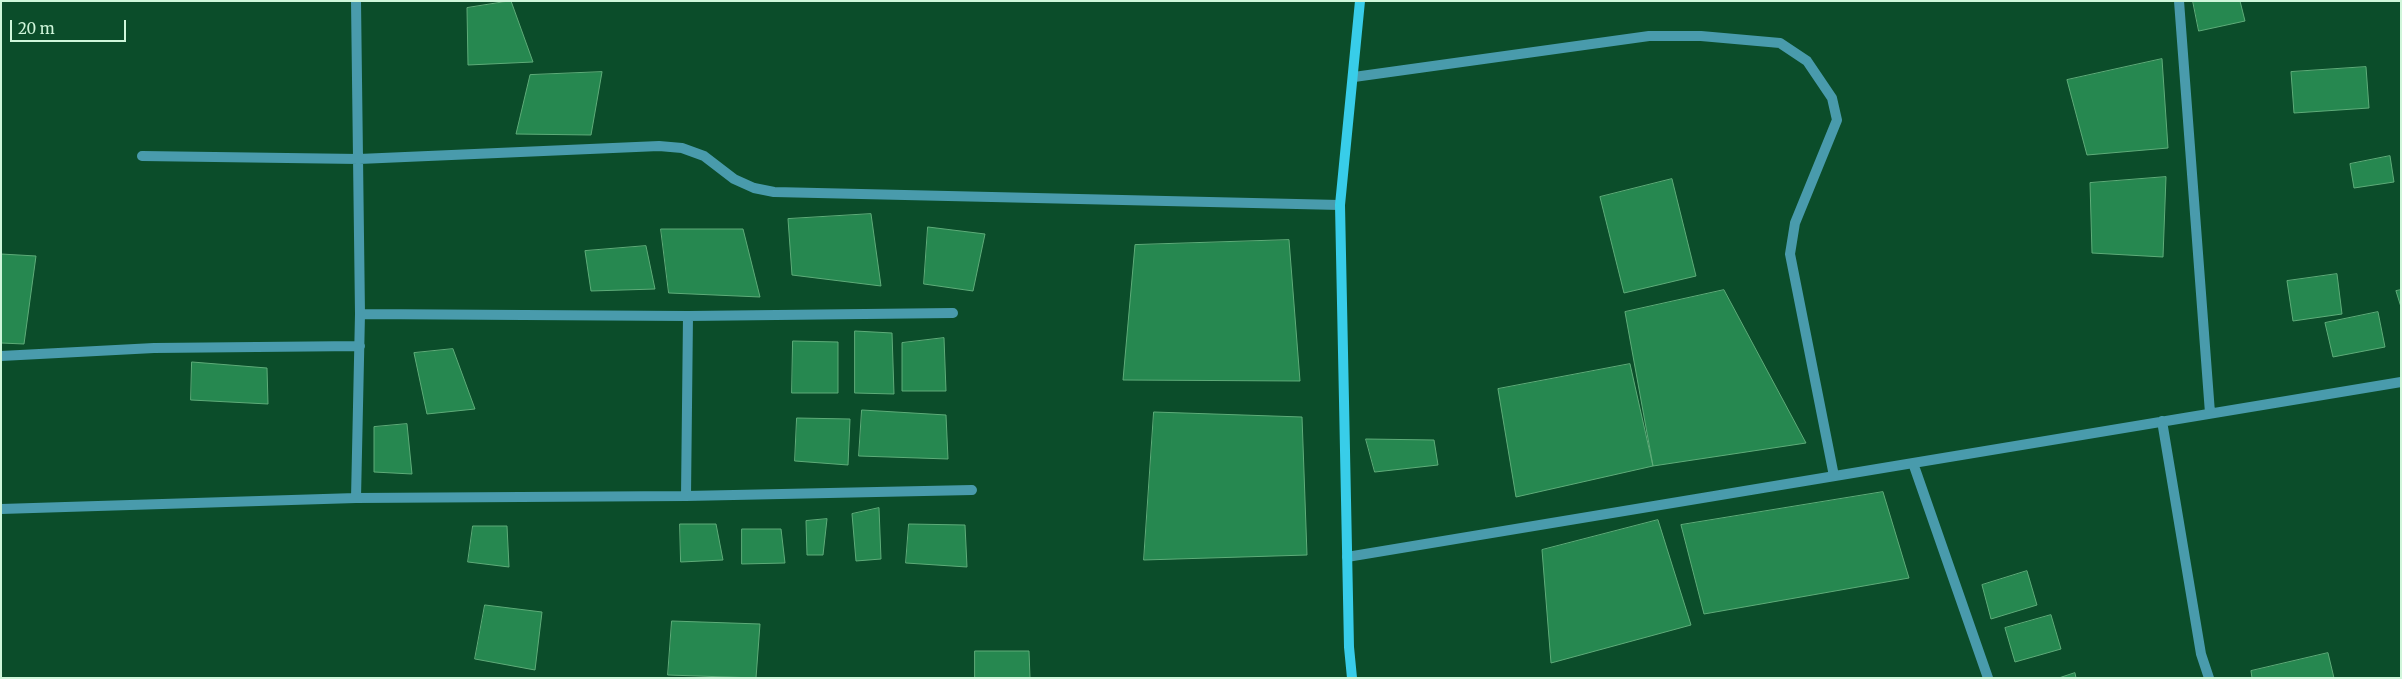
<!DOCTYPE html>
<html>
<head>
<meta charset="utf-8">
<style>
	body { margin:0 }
	#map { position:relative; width:2402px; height:679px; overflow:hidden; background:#0b4d2a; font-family:Merriweather,serif }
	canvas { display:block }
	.frame { position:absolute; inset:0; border:2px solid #cff6da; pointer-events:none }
	.scale { position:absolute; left:10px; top:20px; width:116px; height:22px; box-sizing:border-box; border:2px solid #cff6da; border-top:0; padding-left:6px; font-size:15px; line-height:18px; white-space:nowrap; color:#cff6da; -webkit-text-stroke:4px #0b4d2a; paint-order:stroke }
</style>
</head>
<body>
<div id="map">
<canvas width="2402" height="679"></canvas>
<div class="frame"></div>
<div class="scale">20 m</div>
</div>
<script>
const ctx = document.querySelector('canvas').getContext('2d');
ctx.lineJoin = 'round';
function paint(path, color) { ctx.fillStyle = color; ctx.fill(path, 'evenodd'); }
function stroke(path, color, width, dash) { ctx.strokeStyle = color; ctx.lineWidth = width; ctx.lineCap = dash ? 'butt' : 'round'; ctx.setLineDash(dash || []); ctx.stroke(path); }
const building = new Path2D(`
	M511 1 533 62 468 65 467 8Z
	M2193 1H2240L2245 21 2199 31Z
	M2162 59 2168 148 2087 155 2067 80Z
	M2366 67 2369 108 2294 113 2291 72Z
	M602 72 591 135 516 134 530 75Z
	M2390 156 2394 182 2354 188 2350 164Z
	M2166 177 2163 257 2092 253 2090 183Z
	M1672 179 1696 276 1624 293 1600 197Z
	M871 214 881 286 792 275 788 219Z
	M928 227 985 234 973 291 924 284Z
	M661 229H743L760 297 669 293Z
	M1289 240 1300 381 1123 380 1135 245Z
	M646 246 655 289 591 291 585 251Z
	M1 254 36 256 24 344 1 343Z
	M2337 274 2342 314 2293 321 2287 281Z
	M1724 290 1806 443 1653 466 1625 312Z
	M2401 290V307L2396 291Z
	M2378 312 2385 347 2333 357 2325 323Z
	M855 331 892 333 894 394 855 393Z
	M944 338 946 391H902V343Z
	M793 341 838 342V393H792Z
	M453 349 475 409 427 414 414 353Z
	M192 362 267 368 268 404 191 400Z
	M1630 364 1653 466 1516 497 1498 389Z
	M862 410 946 415 948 459 859 456Z
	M1154 412 1302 417 1307 555 1144 560Z
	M797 418 850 419 848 465 795 461Z
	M407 424 412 474 374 472V427Z
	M1366 439 1434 440 1438 465 1375 472Z
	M1883 492 1909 578 1704 614 1681 525Z
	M879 508 881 559 856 561 852 514Z
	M827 519 823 555H807L806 521Z
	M1658 520 1691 625 1551 663 1542 550Z
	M680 524H716L723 560 681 562Z
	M909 524 965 525 967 567 906 563Z
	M473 526H507L509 567 468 562Z
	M742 529H781L785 563 742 564Z
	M2027 571 2037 605 1991 619 1982 585Z
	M485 605 542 612 535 670 475 659Z
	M2051 615 2061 649 2015 662 2005 628Z
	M672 621 760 624 756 678 668 675Z
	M975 651H1029L1030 678H975Z
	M2328 653 2334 678H2252L2251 671Z
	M2075 673 2076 678H2059Z`);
const minor = new Path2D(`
	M2179 1 2210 413
	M1354 77 1649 36H1701L1780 43 1807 61 1832 98 1837 120 1795 223 1790 254 1834 476
	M142 156 359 159 659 146 682 148 704 156 734 179 754 188 774 192 1340 205
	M360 314 688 316 953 313
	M1 356 154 348 360 346
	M2162 421 2201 654 2209 678
	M1913 463 1988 678
	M686 496 688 316
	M356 498 360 314 356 1
	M1 509 356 498 686 496 972 490
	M1347 557 2401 382`);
const secondary = new Path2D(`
	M1352 678 1349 647 1340 205 1360 1`);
paint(building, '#268850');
stroke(building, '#5eac79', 1);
stroke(minor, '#499bac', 10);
stroke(secondary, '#38cde9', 10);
</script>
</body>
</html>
